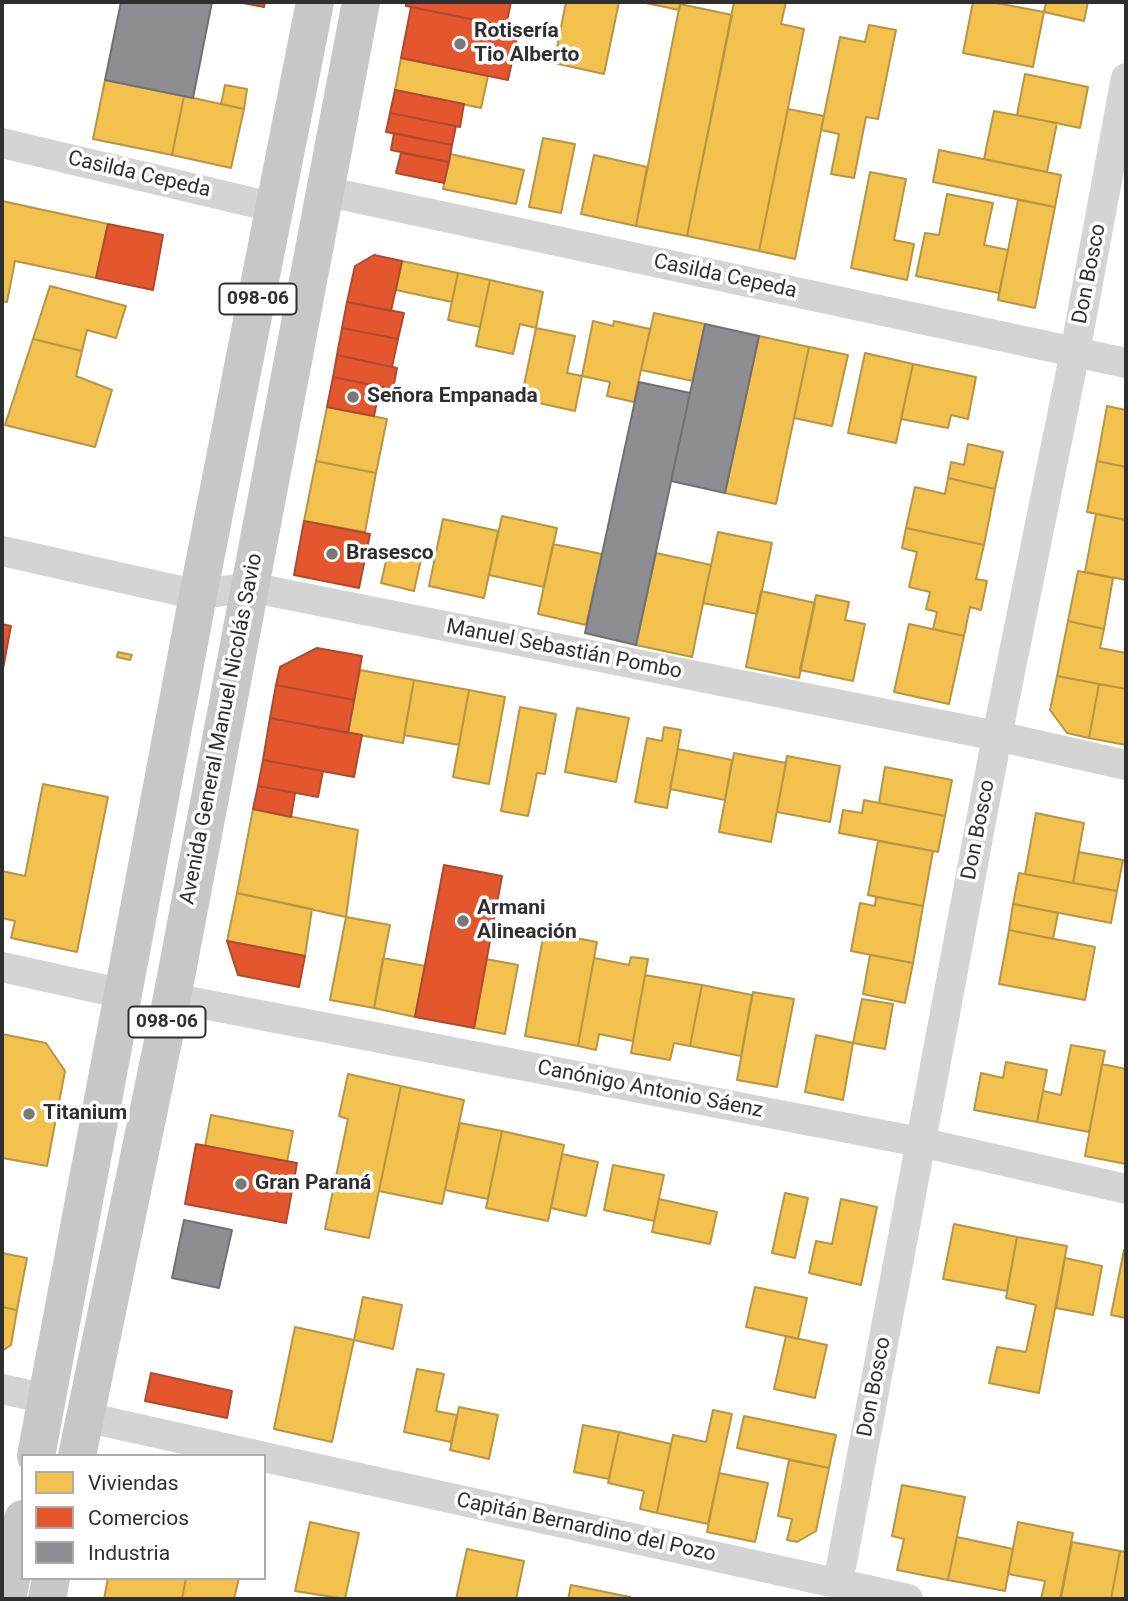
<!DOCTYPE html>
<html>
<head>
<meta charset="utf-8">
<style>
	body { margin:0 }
	#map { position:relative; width:1128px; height:1601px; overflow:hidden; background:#fff; font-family:Roboto,sans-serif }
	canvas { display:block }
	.frame { position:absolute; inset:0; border:4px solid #2f2f2f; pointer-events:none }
	.legend { position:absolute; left:21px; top:1454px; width:245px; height:126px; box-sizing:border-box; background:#fff; border:2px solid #acacac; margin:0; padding:9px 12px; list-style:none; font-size:21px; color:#2f2f2f }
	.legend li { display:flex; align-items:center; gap:14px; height:35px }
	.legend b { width:35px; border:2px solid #acacac }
</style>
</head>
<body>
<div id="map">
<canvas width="1128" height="1601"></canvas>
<div class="frame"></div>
<ul class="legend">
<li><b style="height:19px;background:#f2c14e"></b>Viviendas</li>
<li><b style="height:19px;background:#e4572e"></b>Comercios</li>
<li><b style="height:19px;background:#8d8d92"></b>Industria</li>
</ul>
</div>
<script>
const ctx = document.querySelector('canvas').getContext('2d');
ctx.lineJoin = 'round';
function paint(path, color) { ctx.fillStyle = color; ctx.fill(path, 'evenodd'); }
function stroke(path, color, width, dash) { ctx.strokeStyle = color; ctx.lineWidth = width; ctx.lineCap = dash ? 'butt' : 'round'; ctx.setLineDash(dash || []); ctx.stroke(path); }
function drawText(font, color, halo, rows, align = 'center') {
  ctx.font = font + ' Roboto,sans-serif'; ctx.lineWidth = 7; ctx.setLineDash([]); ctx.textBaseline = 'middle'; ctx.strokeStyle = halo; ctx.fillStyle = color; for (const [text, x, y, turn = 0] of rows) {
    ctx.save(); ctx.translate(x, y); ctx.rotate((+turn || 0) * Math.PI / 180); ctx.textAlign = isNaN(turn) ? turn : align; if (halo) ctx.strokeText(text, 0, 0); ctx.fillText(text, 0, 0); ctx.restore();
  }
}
const homes = new Path2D(`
	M566 2H619L604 74 554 63Z
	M641 2H681L679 10Z
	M734 2H786L781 24 804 29 759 251 687 236Z
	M973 2H991L1044 12 1033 67 963 53Z
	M1046 2H1088L1084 21 1044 12Z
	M680 4 732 15 687 236 636 226Z
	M869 25 896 30 878 119 866 117 854 178 831 174 839 134 821 130 840 37 865 42Z
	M401 58 488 76 481 108 395 90Z
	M1025 74 1088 87 1080 128 1017 115Z
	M105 80 184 96 172 155 93 139Z
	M225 85 247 89 244 109 221 104Z
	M184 96 244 109 231 168 172 155Z
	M788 109 824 116 795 259 759 251Z
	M994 111 1057 123 1047 172 984 159Z
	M543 138 575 144 561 213 529 207Z
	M939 150 1061 175 1055 207 933 182Z
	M450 154 524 170 516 204 443 189Z
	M594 155 647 167 636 226 581 214Z
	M870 172 906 179 894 240 914 244 907 280 851 268Z
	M947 194 993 203 984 245 1008 250 999 293 916 276 925 233 939 235Z
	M1018 200 1055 207 1035 308 998 300Z
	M2 201 108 224 96 278 15 261 7 302 2 301Z
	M402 261 458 273 452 302 396 290Z
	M458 273 490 280 480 327 448 320Z
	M490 280 543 292 536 328 520 324 513 354 476 346Z
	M50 286 126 306 116 338 87 330 82 351 33 339Z
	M654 313 705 324 693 381 641 370Z
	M593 321 613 326 614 321 650 329 634 402 607 396 610 382 582 376Z
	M536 328 575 336 567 373 582 376 575 411 521 399Z
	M759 336 809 347 776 504 725 493Z
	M33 339 82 351 76 376 112 390 95 447 5 425Z
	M809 347 848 355 832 426 794 418Z
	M865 353 913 364 896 443 848 433Z
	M913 364 976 377 968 419 951 415 948 428 901 419Z
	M1107 406 1126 410V467L1097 461Z
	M327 407 387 419 376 473 316 461Z
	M968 444 1003 452 995 489 948 478 951 462 964 465Z
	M316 461 376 473 365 532 304 521Z
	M1097 461 1126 467V520L1087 512Z
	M948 478 995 489 984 545 906 528 915 487 945 494Z
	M1096 514 1126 520V580L1085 572Z
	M502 516 557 528 544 587 489 575Z
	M443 519 498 531 484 598 429 586Z
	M906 528 984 545 976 579 987 581 981 610 970 607 964 636 933 629 937 612 926 609 930 592 909 587 917 552 902 548Z
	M718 532 772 543 757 614 703 603Z
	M553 544 602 554 586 625 538 614Z
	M389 548 422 555 414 591 381 583Z
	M656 553 711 565 692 657 636 645Z
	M1078 571 1113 578 1104 629 1068 621Z
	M761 591 815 603 799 678 746 667Z
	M816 595 849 602 845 620 865 624 853 681 800 670Z
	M1068 621 1104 629 1100 648 1126 653V689L1057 676Z
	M909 624 964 636 949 704 894 692Z
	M118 652 132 655 130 660 117 657Z
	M360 670 414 680 403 743 348 733Z
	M1057 676 1099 684 1089 738 1067 733 1050 710Z
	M414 680 469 690 459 745 404 735Z
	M1099 684 1126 689V745L1089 738Z
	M469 690 505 697 489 784 453 777Z
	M520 707 556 714 545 774 537 773 528 816 501 811Z
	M577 708 629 718 616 782 565 772Z
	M664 727 681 730 667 808 635 802 647 738 662 741Z
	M678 749 732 760 725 800 670 789Z
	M734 753 786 763 771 842 719 832Z
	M787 756 840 766 830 822 777 812Z
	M885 767 952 780 945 816 879 803Z
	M43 784 108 797 77 952 11 938 15 921 2 918V871L25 876Z
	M864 800 945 816 938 852 839 833 843 810 862 813Z
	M253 809 358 830 346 917 237 893Z
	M1036 813 1084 823 1073 883 1025 874Z
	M878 841 933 851 923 906 868 895Z
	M1079 852 1123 860 1117 891 1073 883Z
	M1019 873 1117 891 1111 923 1013 904Z
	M237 893 312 909 305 956 227 941Z
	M876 897 923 906 913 963 851 951 860 903 875 906Z
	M1013 904 1058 913 1053 939 1009 930Z
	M346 917 390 925 374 1008 330 1000Z
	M1009 930 1095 947 1085 1000 999 984Z
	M544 932 597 942 578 1046 525 1036Z
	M870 955 913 963 905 1003 863 994Z
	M631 957 648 959 633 1041 599 1034 596 1050 578 1046 594 958 629 965Z
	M383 958 425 966 415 1017 374 1008Z
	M486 959 518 965 505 1034 474 1028Z
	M645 975 702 985 690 1046 674 1043 670 1060 631 1053Z
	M702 985 752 995 741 1056 690 1046Z
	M753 992 794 999 777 1087 737 1080Z
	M862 999 893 1004 885 1049 853 1043Z
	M2 1034 46 1043 65 1071 47 1166 2 1158Z
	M816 1035 853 1043 843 1100 805 1092Z
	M1071 1045 1105 1051 1089 1132 1037 1122 1043 1091 1061 1095Z
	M1006 1062 1047 1070 1037 1122 974 1110 981 1073 1003 1078Z
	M1102 1064 1126 1069V1164L1085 1156Z
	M348 1074 401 1086 369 1238 325 1229 348 1119 339 1116Z
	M401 1086 464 1100 442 1204 379 1191Z
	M211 1115 293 1131 287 1162 205 1146Z
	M460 1123 502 1131 488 1199 445 1190Z
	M502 1131 564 1145 548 1221 486 1208Z
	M562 1154 598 1162 586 1216 551 1208Z
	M613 1165 664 1175 654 1221 604 1210Z
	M785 1193 808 1198 795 1258 772 1253Z
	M659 1199 717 1212 710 1244 652 1232Z
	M841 1199 877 1207 861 1285 809 1273 816 1241 832 1244Z
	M954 1224 1017 1237 1007 1291 943 1279Z
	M1017 1237 1067 1246 1039 1393 989 1383 997 1347 1026 1352 1036 1305 1006 1298Z
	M1124 1250H1126V1318L1111 1315Z
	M2 1253 27 1258 17 1310 2 1307Z
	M1065 1258 1102 1266 1093 1315 1056 1308Z
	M755 1287 807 1298 798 1339 746 1327Z
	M363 1297 402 1305 393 1349 354 1340Z
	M2 1307 17 1310 11 1345 2 1351Z
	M295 1327 354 1340 332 1442 274 1429Z
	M786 1336 827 1345 815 1398 774 1389Z
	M417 1369 444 1374 436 1411 457 1415 451 1442 404 1432Z
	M459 1407 498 1415 489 1459 450 1450Z
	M713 1410 732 1414 708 1524 657 1513 673 1435 706 1442Z
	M744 1416 836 1435 829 1468 737 1448Z
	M583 1425 619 1432 609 1479 574 1472Z
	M619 1432 671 1444 657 1513 640 1509 644 1491 608 1483Z
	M789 1460 829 1468 816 1531 797 1542 787 1540 792 1519 778 1516Z
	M719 1473 768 1483 755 1542 707 1532Z
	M902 1485 965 1497 948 1580 897 1570 904 1539 892 1536Z
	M310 1522 359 1533 345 1599 295 1591Z
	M1018 1522 1073 1533 1060 1599H1041L1045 1581 1008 1574Z
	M957 1537 1013 1549 1005 1591 948 1580Z
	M1072 1542 1120 1551 1111 1599 1061 1598Z
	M467 1549 524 1561 516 1599H456Z
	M1120 1551 1126 1552V1599H1111Z
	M108 1578H186L182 1599H104Z
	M186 1578H239L234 1599H182Z
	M571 1585 630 1597V1599H568Z`);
const shops = new Path2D(`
	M238 2H265L264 7Z
	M406 2H511L506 26 406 6Z
	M411 7 519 29 508 80 401 58Z
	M395 90 464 104 460 127 390 113Z
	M390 113 456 126 452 145 386 132Z
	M394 133 452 145 449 162 391 150Z
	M401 153 449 162 444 183 396 173Z
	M108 224 163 235 153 290 96 278Z
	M374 255 402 261 391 311 347 302 355 266Z
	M347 302 404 313 398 339 342 328Z
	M342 328 398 339 392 367 337 355Z
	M337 355 397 368 393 389 333 377Z
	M333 377 380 387 374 416 327 407Z
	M304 521 370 534 359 588 294 575Z
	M2 624 11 626 2 674Z
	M317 648 362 656 354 700 276 685 280 667Z
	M276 685 354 700 348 733 270 718Z
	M270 718 362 735 354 777 263 760Z
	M263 760 323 771 318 797 258 786Z
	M258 786 295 793 291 817 253 809Z
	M444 865 502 876 474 1028 415 1017Z
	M227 941 305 956 299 987 238 975Z
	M196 1144 297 1163 286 1223 185 1204Z
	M151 1373 232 1391 227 1418 145 1401Z`);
const industry = new Path2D(`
	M121 2H212L193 98 105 80Z
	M705 324 759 336 725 493 671 481Z
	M639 382 690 393 636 645 585 633Z
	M184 1220 232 1230 219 1288 172 1278Z`);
const minor = new Path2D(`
	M2 143 276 208
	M324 191 1126 363
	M2 551 198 595 249 587 997 736 1126 765
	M2 967 124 994
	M172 998 920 1142 1126 1189
	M2 1389 47 1399
	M85 1417 260 1456
	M264 1457 908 1599
	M838 1583 997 736 1075 352 1126 78`);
const primary = new Path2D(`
	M36 1456 198 595 315 2
	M77 1456 172 998 361 2
	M7 1599 23 1519
	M47 1599 51 1578`);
const markers = [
	[460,44,7,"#787878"],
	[353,397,7,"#787878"],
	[332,554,7,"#787878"],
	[463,921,7,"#787878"],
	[29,1114,7,"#787878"],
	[241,1184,7,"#787878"]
];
const shields = [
	[258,299,77],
	[167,1022,77]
];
const shieldNames = [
	["098-06",258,299],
	["098-06",167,1022]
];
const poiNames = [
	["Rotisería",474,32],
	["Tio Alberto",474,56],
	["Señora Empanada",367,397],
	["Brasesco",346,554],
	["Armani",477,909],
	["Alineación",477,933],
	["Titanium",43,1114],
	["Gran Paraná",255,1184]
];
const streetNames = [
	["Casilda Cepeda",139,175,13],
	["Don Bosco",1090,274,-79],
	["Casilda Cepeda",725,277,12],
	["Manuel Sebastián Pombo",564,650,11],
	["Avenida General Manuel Nicolás Savio",222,729,-79],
	["Don Bosco",979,830,-79],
	["Canónigo Antonio Sáenz",650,1090,11],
	["Don Bosco",875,1387,-79],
	["Capitán Bernardino del Pozo",586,1528,12]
];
paint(homes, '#f2c14e');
stroke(homes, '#b89545', 2);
paint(shops, '#e4572e');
stroke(shops, '#ae4b2e', 2);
paint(industry, '#8d8d92');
stroke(industry, '#717174', 2);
stroke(minor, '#d4d4d4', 30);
stroke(primary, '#c7c7c7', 38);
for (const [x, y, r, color] of markers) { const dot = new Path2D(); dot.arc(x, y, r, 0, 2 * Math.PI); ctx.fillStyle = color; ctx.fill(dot); stroke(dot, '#fff', 2.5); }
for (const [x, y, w] of shields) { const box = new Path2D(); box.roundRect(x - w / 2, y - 15.5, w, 31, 5); ctx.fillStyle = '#fff'; ctx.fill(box); stroke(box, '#2f2f2f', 2); }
drawText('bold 19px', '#2f2f2f', null, shieldNames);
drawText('bold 21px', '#2f2f2f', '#fff', poiNames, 'left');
drawText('21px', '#2f2f2f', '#fff', streetNames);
</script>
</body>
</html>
